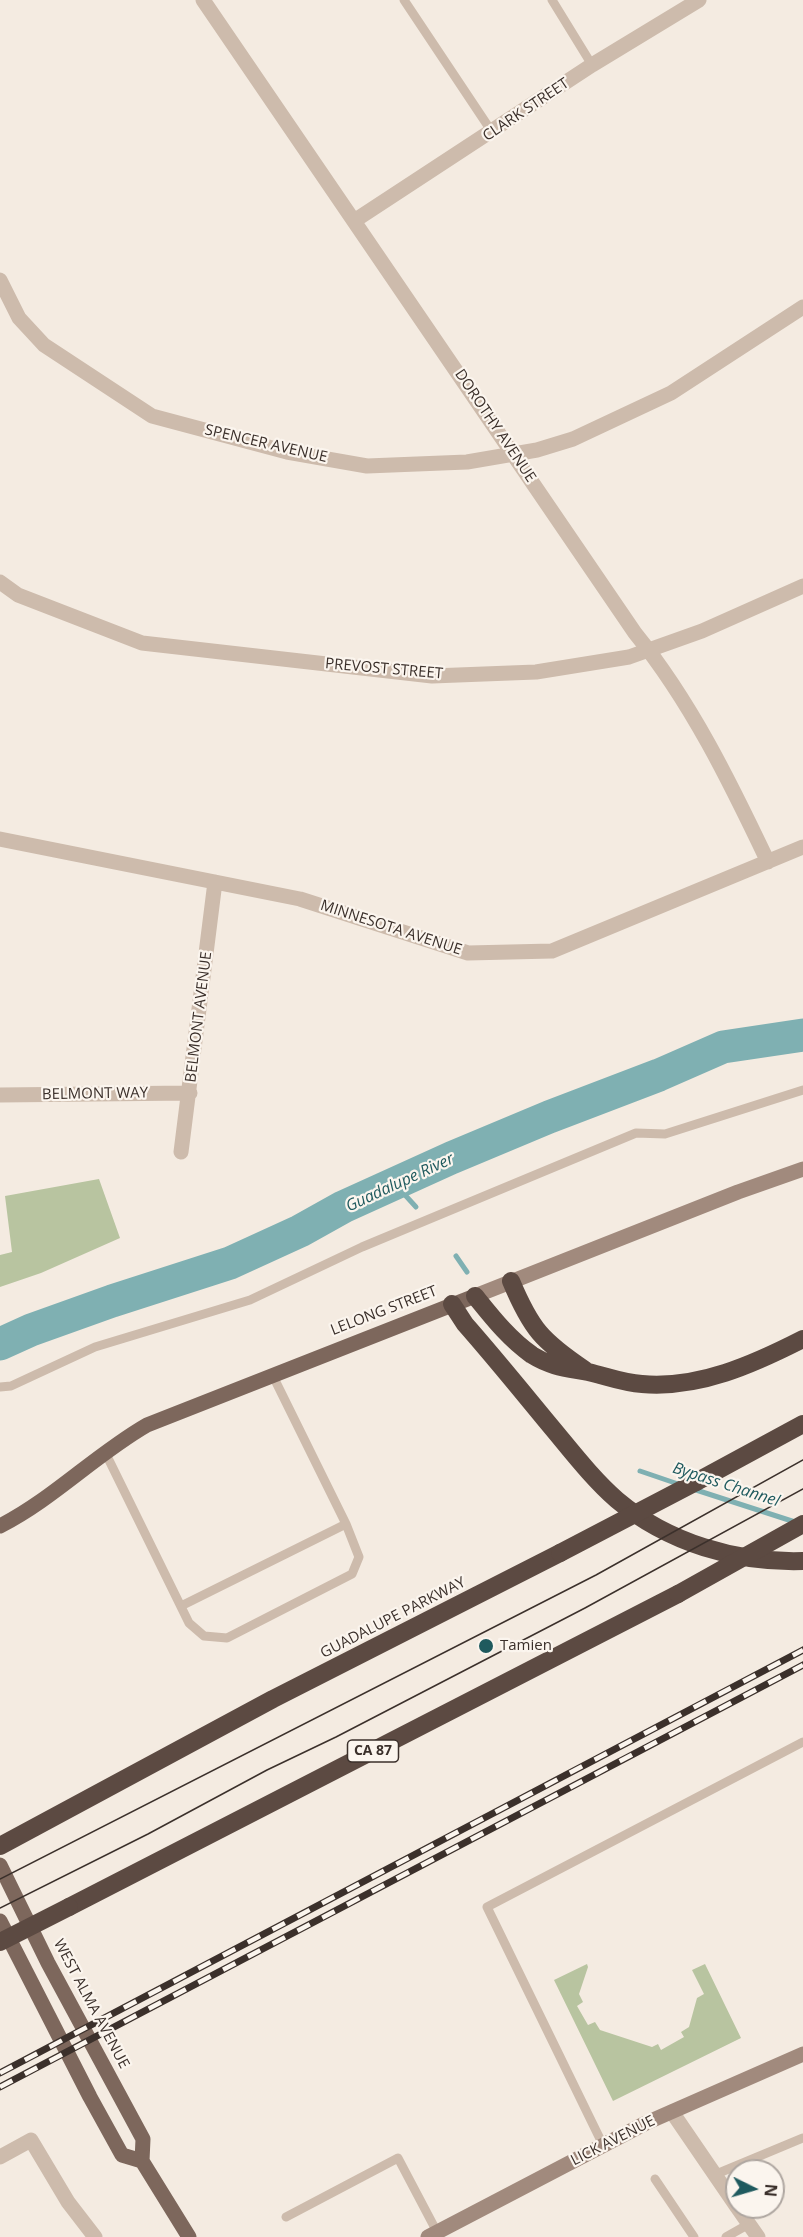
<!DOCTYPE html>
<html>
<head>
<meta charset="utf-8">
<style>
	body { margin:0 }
	#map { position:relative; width:803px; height:2237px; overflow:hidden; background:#f4ebe1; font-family:"Open Sans",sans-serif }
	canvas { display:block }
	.north { position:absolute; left:725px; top:2159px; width:60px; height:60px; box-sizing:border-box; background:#fbf5ee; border:2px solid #aea6a0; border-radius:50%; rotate:95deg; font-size:16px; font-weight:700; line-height:24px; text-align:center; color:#3b302b }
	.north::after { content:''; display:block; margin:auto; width:21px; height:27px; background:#1f5a5e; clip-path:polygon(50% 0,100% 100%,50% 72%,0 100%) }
</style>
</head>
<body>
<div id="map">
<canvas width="803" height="2237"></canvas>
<div class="north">N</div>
</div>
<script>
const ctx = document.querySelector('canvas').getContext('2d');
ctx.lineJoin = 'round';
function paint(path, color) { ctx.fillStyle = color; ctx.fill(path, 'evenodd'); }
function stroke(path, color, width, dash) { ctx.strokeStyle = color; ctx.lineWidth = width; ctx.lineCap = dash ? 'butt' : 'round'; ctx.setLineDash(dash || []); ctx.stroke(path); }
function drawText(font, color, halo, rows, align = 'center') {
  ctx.font = font + ' "Open Sans",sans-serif'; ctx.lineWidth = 4.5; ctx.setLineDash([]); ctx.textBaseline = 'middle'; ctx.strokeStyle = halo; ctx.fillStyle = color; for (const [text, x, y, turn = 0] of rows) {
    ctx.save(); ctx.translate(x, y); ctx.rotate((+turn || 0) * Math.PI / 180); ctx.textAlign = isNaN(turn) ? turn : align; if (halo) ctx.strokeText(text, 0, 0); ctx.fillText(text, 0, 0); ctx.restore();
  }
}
const green = new Path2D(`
	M99 1179 120 1238 41 1273 0 1287V1255L12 1252 5 1196Z
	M587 1964 588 1967 579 1994 583 2002 577 2006 588 2025 595 2022 600 2030 652 2047 658 2044 661 2050 684 2037 681 2032 689 2027 697 1998 704 1994 692 1970 705 1964 741 2038 613 2101 554 1980Z`);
const stream = new Path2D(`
	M395 1184 416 1207
	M456 1256 467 1272
	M640 1471 681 1485
	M693 1489 795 1522`);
const river = new Path2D(`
	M0 1344 31 1330 112 1301 230 1263 300 1231 343 1207 451 1158 549 1117 659 1075 723 1047 803 1035`);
const lane = new Path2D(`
	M404 0 492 132
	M552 0 592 65
	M0 1387 11 1386 95 1347 250 1300 362 1247 636 1133 665 1134 803 1090
	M105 1452 189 1623 204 1636 227 1638 352 1574 359 1557 346 1524 272 1374
	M181 1606 346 1524
	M603 2145 487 1907 803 1742
	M714 2175 803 2138
	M655 2179 694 2237
	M286 2217 398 2158 437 2232
	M726 2237 749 2224`);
const street = new Path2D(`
	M203 0 635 633C691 702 730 782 768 862
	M354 221 592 65 699 0
	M0 280 19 318 44 345 152 416 287 452 367 466 467 462 537 450 573 439 671 393 803 307
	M0 582 18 595 142 643 432 676 536 672 629 657 702 631 803 586
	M0 839 300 899 468 953 552 951 803 847
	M0 1095 190 1093
	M181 1152 215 882
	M672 2112 737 2207
	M0 2157 31 2140 68 2202 95 2237
	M737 2207 758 2237`);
const secondary = new Path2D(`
	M475 1296 738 1192 803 1169
	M428 2237 646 2123 803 2054`);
const primary = new Path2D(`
	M0 1526C53 1499 95 1455 147 1425L475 1296
	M0 1865 48 1963 143 2139 142 2161 189 2237
	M0 1921 90 2097 122 2155 142 2161`);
const highway = new Path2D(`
	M511 1281C531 1329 542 1341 585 1370
	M475 1296C492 1317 509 1339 532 1355 551 1367 567 1368 588 1372 606 1376 623 1383 642 1384 699 1389 754 1364 803 1339
	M452 1304 465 1324C495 1358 524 1394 553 1429 573 1453 593 1479 617 1500 668 1543 737 1563 803 1561
	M696 1482 803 1424
	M0 1846 273 1699 560 1553
	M69 1907 678 1594`);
const tram = new Path2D(`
	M0 1879 596 1575 803 1460
	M0 1908 148 1834 267 1770 336 1737 585 1608 803 1489`);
const rail = new Path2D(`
	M0 2073 803 1650
	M0 2087 803 1665`);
const highwayBridge = new Path2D(`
	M560 1553 696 1482
	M678 1594 803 1524
	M0 1942 69 1907`);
const markers = [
	[486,1646,8,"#1f5a5e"]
];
const shields = [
	[373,1751,51]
];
const shieldNames = [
	["CA 87",373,1751]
];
const streetNames = [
	["CLARK STREET",526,110,-34],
	["DOROTHY AVENUE",495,426,56],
	["SPENCER AVENUE",266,444,13],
	["PREVOST STREET",384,669,5],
	["MINNESOTA AVENUE",391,928,18],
	["BELMONT AVENUE",199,1017,-83],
	["BELMONT WAY",95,1094,-1],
	["LELONG STREET",384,1311,-21],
	["GUADALUPE PARKWAY",393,1618,-27],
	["WEST ALMA AVENUE",91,2004,62],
	["LICK AVENUE",613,2141,-27]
];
const poiNames = [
	["Tamien",500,1646]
];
const waterNames = [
	["Guadalupe River",400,1183,-25],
	["Bypass Channel",726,1485,18]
];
paint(green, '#b8c4a0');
stroke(stream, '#7fb0b2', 5);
stroke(river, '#7fb0b2', 33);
stroke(lane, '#cdbbac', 9);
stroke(street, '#cdbbac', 15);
stroke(secondary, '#a18a7d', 15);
stroke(primary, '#7d675c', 15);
stroke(highway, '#5c4a42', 18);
stroke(tram, '#3b302b', 1.5);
stroke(rail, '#3b302b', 7);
stroke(rail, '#fbf5ee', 4.5, [14]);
stroke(highwayBridge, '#5c4a42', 18);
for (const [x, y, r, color] of markers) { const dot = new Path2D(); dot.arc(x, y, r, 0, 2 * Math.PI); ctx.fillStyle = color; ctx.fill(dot); stroke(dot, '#fbf5ee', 2); }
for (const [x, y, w] of shields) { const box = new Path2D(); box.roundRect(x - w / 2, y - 11, w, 22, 4.5); ctx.fillStyle = '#fbf5ee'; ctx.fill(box); stroke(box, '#3b302b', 1.5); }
drawText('bold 14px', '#3b302b', null, shieldNames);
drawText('15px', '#3b302b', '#fbf5ee', streetNames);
drawText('15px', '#3b302b', '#fbf5ee', poiNames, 'left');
drawText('italic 16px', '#1f5a5e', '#fbf5ee', waterNames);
</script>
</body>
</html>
